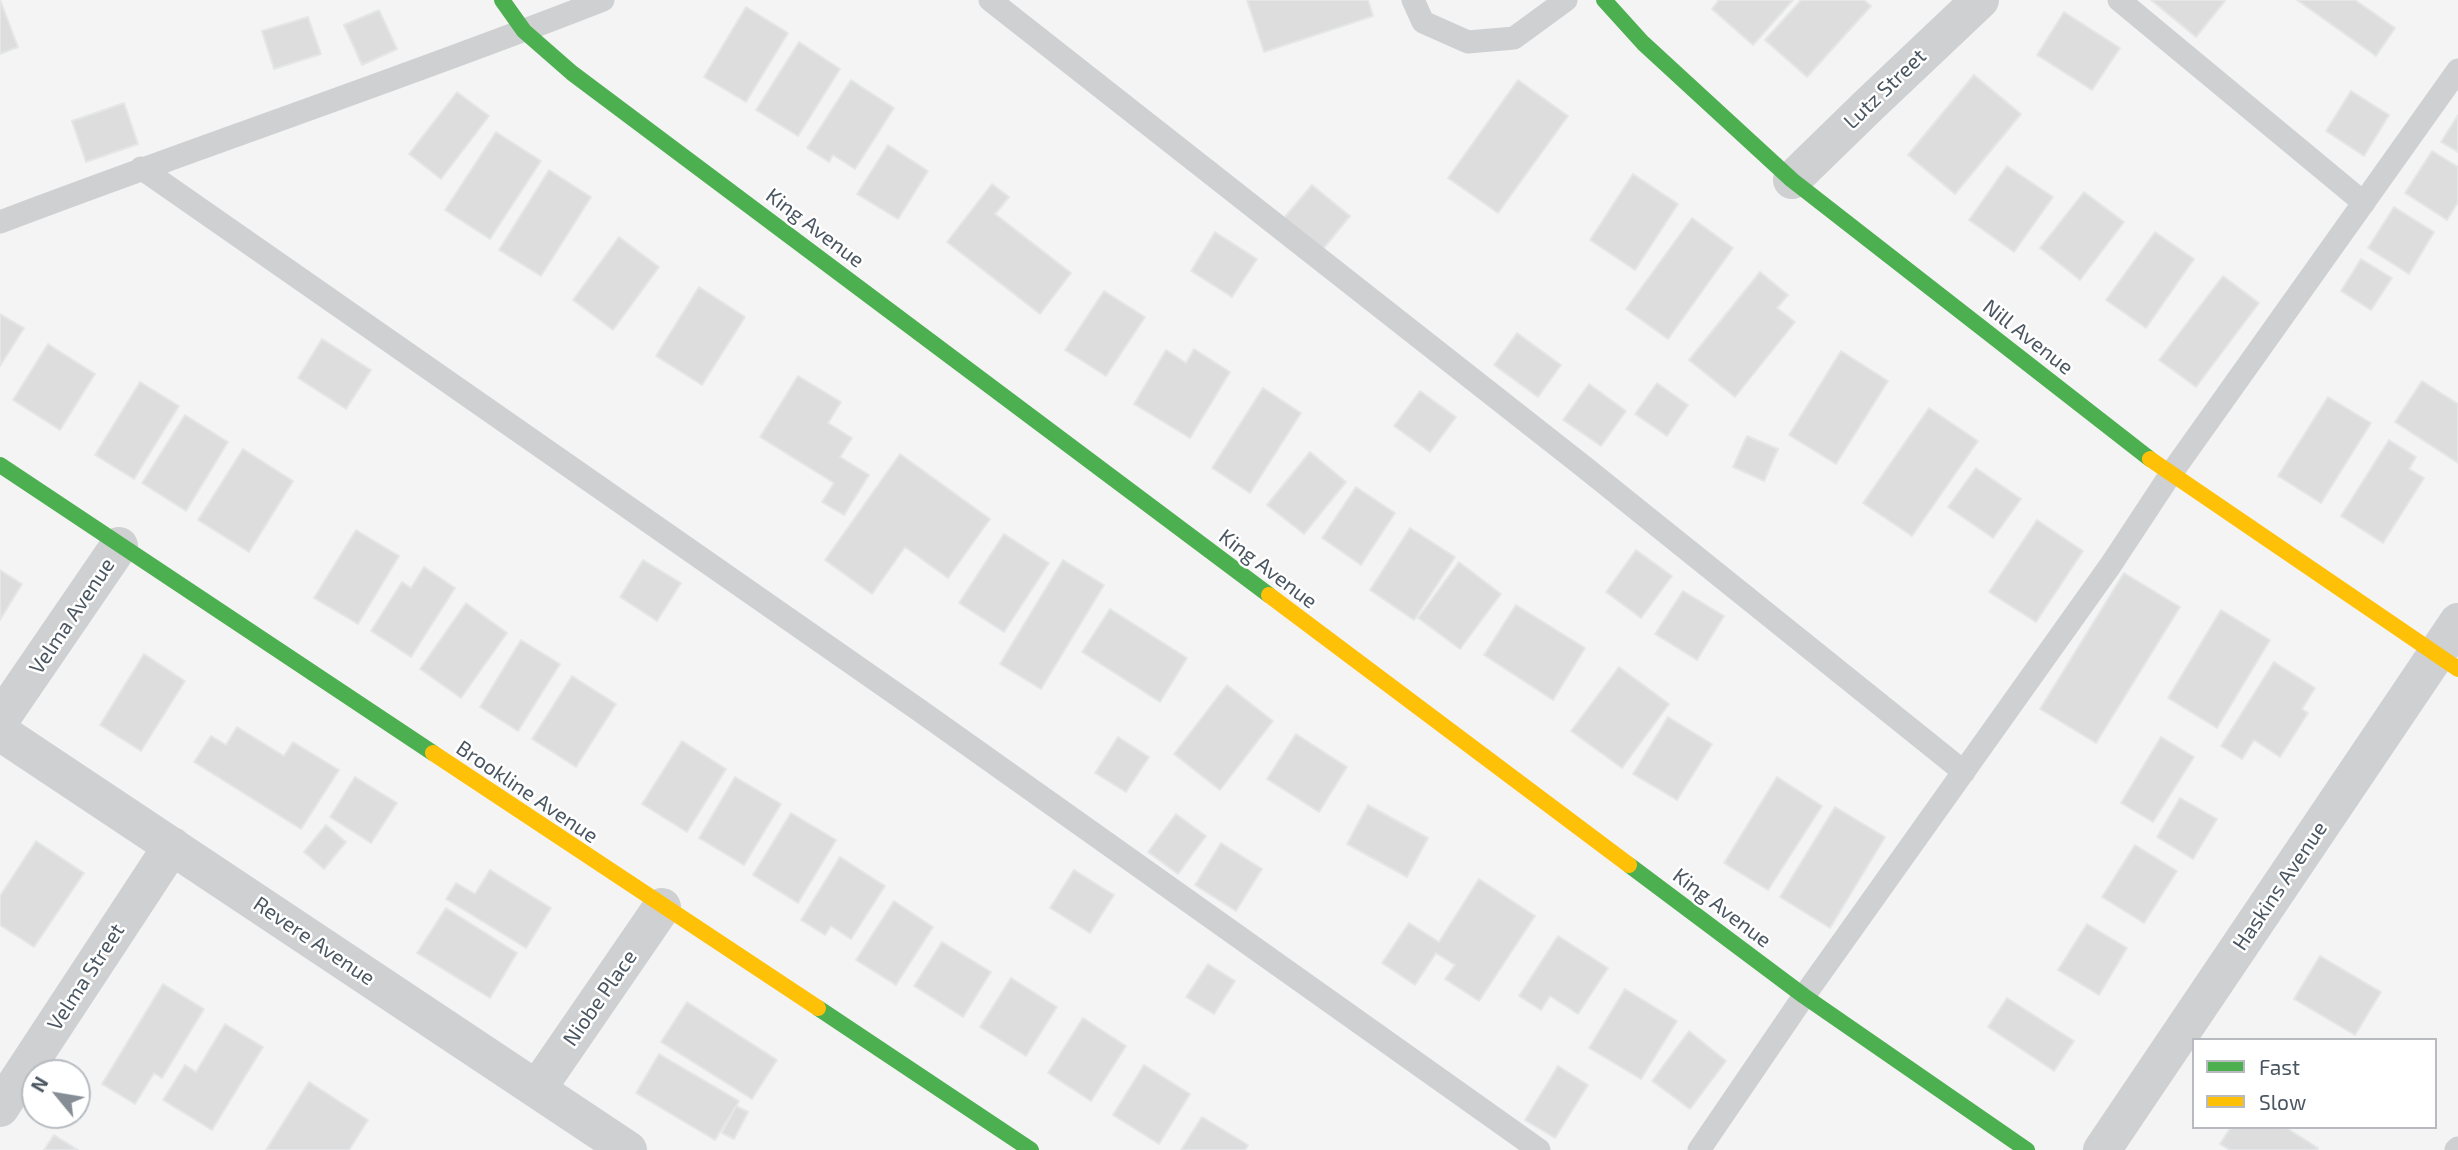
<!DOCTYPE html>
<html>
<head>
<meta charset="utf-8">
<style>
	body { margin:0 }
	#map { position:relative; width:2458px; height:1150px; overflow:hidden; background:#f4f4f4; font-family:"Exo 2",sans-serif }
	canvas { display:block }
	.legend { position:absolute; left:2192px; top:1038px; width:245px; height:91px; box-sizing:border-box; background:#fff; border:2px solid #b7bbc0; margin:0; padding:9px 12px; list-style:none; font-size:21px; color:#4a5661 }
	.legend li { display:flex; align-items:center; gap:14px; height:35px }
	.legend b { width:35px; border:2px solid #b7bbc0 }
	.north { position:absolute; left:21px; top:1059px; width:70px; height:70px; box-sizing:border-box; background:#fff; border:2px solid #b7bbc0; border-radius:50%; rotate:300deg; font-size:19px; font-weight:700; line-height:28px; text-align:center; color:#4a5661 }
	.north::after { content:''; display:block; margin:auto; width:24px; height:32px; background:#868d94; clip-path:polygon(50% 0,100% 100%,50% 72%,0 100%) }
</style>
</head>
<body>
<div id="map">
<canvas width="2458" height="1150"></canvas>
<ul class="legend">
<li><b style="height:9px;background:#4caf50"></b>Fast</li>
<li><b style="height:9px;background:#ffc107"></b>Slow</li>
</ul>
<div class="north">N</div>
</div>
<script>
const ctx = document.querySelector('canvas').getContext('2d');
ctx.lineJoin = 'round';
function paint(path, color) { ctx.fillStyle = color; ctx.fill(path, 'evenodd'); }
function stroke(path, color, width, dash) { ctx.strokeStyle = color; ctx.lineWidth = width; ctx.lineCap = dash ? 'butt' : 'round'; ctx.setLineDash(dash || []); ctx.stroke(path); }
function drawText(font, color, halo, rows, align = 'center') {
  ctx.font = font + ' "Exo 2",sans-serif'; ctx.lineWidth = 5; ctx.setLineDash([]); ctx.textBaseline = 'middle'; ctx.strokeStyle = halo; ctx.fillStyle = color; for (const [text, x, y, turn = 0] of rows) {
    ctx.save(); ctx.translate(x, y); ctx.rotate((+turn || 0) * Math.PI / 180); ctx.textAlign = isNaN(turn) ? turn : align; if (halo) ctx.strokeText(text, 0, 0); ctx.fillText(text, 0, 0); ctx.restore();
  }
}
const building = new Path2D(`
	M0 0 18 47 0 54Z
	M1247 0H1368L1373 16 1264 52Z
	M1719 0H1793L1753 45 1712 9Z
	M1801 0H1864L1871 6 1807 77 1765 40Z
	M2151 0H2224L2225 1 2196 37Z
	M2297 0H2355L2395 28 2376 56Z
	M746 7 788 33 746 102 704 77Z
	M379 10 397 49 362 65 344 25Z
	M2064 12 2120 48 2092 90 2037 55Z
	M308 17 321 54 274 69 262 31Z
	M799 42 840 69 798 136 756 110Z
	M1974 75 2021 114 1955 194 1908 155Z
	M851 80 894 108 855 169 833 155 829 162 807 148Z
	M1518 80 1568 116 1498 213 1448 178Z
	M2351 91 2389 115 2364 156 2326 131Z
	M457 92 489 116 441 179 409 154Z
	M124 103 138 144 86 162 72 121Z
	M2458 115V152L2441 142Z
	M496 132 541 161 490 239 445 210Z
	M888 145 928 171 898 219 857 194Z
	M2432 151 2458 167V202L2447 220 2405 193Z
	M2007 166 2053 197 2014 252 1969 220Z
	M549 170 591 197 541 276 499 250Z
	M1633 174 1678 204 1635 270 1590 240Z
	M992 184 1009 197 995 214 1071 273 1040 314 947 242Z
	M1312 185 1350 216 1323 249 1284 218Z
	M2084 192 2124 222 2080 280 2040 248Z
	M2394 207 2434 232 2409 274 2368 248Z
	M1692 218 1733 248 1668 339 1626 309Z
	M1215 232 1257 259 1232 297 1191 271Z
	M2155 232 2194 259 2146 328 2106 300Z
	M619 237 659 267 613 330 573 300Z
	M2361 259 2392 278 2371 310 2341 291Z
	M1760 272 1788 295 1777 308 1795 322 1735 397 1689 360Z
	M2223 276 2259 303 2196 387 2159 360Z
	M699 287 745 317 702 385 656 356Z
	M1104 291 1145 317 1106 376 1065 350Z
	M0 314 24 328 0 366Z
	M1517 333 1561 365 1538 397 1494 365Z
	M322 339 371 370 346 409 298 378Z
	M48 344 95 374 60 430 13 400Z
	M1194 349 1230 372 1190 438 1134 404 1166 350 1186 363Z
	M1841 351 1888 381 1836 464 1789 435Z
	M798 376 841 402 828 423 852 438 840 457 869 475 844 515 822 502 834 483 760 437Z
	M2422 381 2458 404V463L2395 422Z
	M140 382 179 406 134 479 95 455Z
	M1657 383 1688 405 1667 436 1635 414Z
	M1589 384 1626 411 1601 446 1563 420Z
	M1263 388 1301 413 1250 493 1212 468Z
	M1420 391 1456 417 1430 452 1394 426Z
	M2328 397 2371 423 2321 503 2278 476Z
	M1929 408 1978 441 1912 536 1863 503Z
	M185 415 228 442 186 511 142 483Z
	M1747 436 1778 449 1764 481 1733 467Z
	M2389 440 2416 457 2409 469 2424 478 2383 543 2341 516Z
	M243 449 293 481 249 552 198 520Z
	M1310 452 1346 482 1304 534 1267 505Z
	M900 454 990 519 948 578 905 547 872 594 825 560Z
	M1976 468 2021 499 1993 538 1948 507Z
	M1356 487 1395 513 1361 565 1322 538Z
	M2037 520 2083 551 2036 622 1989 592Z
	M1410 528 1455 557 1414 620 1370 590Z
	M356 530 399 556 358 624 314 598Z
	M1004 534 1049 563 1004 632 959 603Z
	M1636 550 1672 576 1641 618 1606 592Z
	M643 560 681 583 657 621 620 597Z
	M1063 560 1104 585 1041 689 1000 664Z
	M1459 562 1501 594 1460 649 1418 618Z
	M424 567 455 588 411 657 371 631 402 582 411 588Z
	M0 570 22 584 0 620Z
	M2124 573 2180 607 2096 743 2040 709Z
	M1683 591 1724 616 1697 660 1655 634Z
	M466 603 507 633 461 698 420 669Z
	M1516 605 1585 648 1553 700 1484 655Z
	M1110 609 1187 658 1160 702 1082 652Z
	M2221 610 2270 640 2217 728 2168 698Z
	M521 640 560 664 518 731 480 707Z
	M144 654 185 681 141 751 100 725Z
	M2274 662 2315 688 2302 709 2308 713 2280 757 2254 740 2242 759 2221 746Z
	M1619 667 1669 704 1622 768 1571 731Z
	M572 676 616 704 576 767 532 739Z
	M1227 685 1273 721 1220 790 1174 754Z
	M1668 717 1712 744 1677 800 1633 774Z
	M237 727 284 756 293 742 339 770 301 829 194 762 211 736 226 745Z
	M1296 734 1347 767 1319 812 1267 779Z
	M1118 737 1149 757 1126 792 1095 773Z
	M2161 737 2194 757 2153 822 2121 803Z
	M682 741 726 769 687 832 642 804Z
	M355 777 397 803 371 843 330 817Z
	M735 777 781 804 744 865 699 838Z
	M1777 777 1822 806 1768 890 1724 863Z
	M2180 798 2217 819 2193 859 2157 837Z
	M1368 805 1428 838 1407 877 1347 844Z
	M1835 807 1885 837 1830 928 1780 897Z
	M791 813 836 840 798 903 753 875Z
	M1176 814 1206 836 1178 874 1148 852Z
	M326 825 346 842 324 869 304 852Z
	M36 841 84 873 34 947 0 925V896Z
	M1221 843 1262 869 1236 911 1195 885Z
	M2135 845 2177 871 2144 923 2102 897Z
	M840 857 885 886 851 939 831 926 825 935 801 920Z
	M490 870 551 908 526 948 446 899 456 883 475 894Z
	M1074 870 1114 895 1090 933 1050 908Z
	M1479 879 1535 916 1479 1001 1445 979 1455 965 1436 953 1415 985 1382 963 1409 923 1439 942Z
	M894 901 933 927 896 985 856 960Z
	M446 908 517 953 490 998 417 953Z
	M2087 924 2127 948 2099 995 2058 970Z
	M1558 936 1608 968 1578 1014 1550 996 1541 1010 1519 996Z
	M942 942 991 972 963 1017 914 986Z
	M2320 956 2381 992 2355 1035 2294 999Z
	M1208 964 1235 981 1214 1014 1186 997Z
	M1011 978 1057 1007 1026 1056 980 1027Z
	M163 984 204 1009 162 1078 154 1073 135 1104 102 1084Z
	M1625 989 1677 1021 1641 1079 1589 1048Z
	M2007 998 2074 1041 2054 1071 1988 1027Z
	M687 1002 777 1060 752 1099 661 1042Z
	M1083 1018 1126 1046 1091 1101 1048 1073Z
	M225 1024 263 1047 212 1130 163 1100 185 1065 196 1072Z
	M1689 1031 1726 1061 1690 1109 1652 1081Z
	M659 1054 739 1101 715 1140 636 1093Z
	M1144 1065 1190 1094 1159 1144 1113 1115Z
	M1558 1066 1588 1085 1555 1138 1525 1120Z
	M309 1082 368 1120 349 1150H266Z
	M736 1106 748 1112 734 1139 722 1133Z
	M1202 1117 1248 1145 1245 1150H1181Z
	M2231 1127H2285L2318 1148 2317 1150H2230L2220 1144Z
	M54 1135 78 1150H44Z`);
const lane = new Path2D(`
	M990 0 1583 466 1964 772
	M1413 0 1423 22 1468 42 1514 38 1566 0
	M2119 0 2364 203
	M141 168 919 710 1539 1150
	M0 222C200 146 404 78 603 0
	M1699 1150 1804 996 2110 566 2170 475 2458 70
	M2456 1150 2458 1148`);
const street = new Path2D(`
	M1792 180 1868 106 1980 0
	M0 720 119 546
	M0 732 628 1150
	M537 1089 662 907
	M0 1108 172 846
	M2102 1150 2458 622`);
const fast = new Path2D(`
	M502 0 524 31 572 73 1269 595
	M1604 0 1643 43 1792 180 2150 459
	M0 465 433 753
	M1629 865 1804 996 2027 1150
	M818 1008 1031 1150`);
const slow = new Path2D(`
	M2150 459 2458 669
	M1269 595 1629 865
	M433 753 818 1008`);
const streetNames = [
	["Lutz Street",1885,89,-44],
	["King Avenue",815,228,37],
	["Nill Avenue",2028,337,38],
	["King Avenue",1268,569,37],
	["Velma Avenue",72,616,-56],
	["Brookline Avenue",527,792,34],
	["Haskins Avenue",2280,886,-56],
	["King Avenue",1722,908,37],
	["Revere Avenue",314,941,34],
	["Velma Street",86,977,-57],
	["Niobe Place",600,998,-55]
];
paint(building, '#ddddde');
stroke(building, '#e5e6e7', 2);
stroke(lane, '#ced0d2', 23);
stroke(street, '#ced0d2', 38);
stroke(fast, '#4caf50', 16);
stroke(slow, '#ffc107', 16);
drawText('21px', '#4a5661', '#fff', streetNames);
</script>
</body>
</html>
